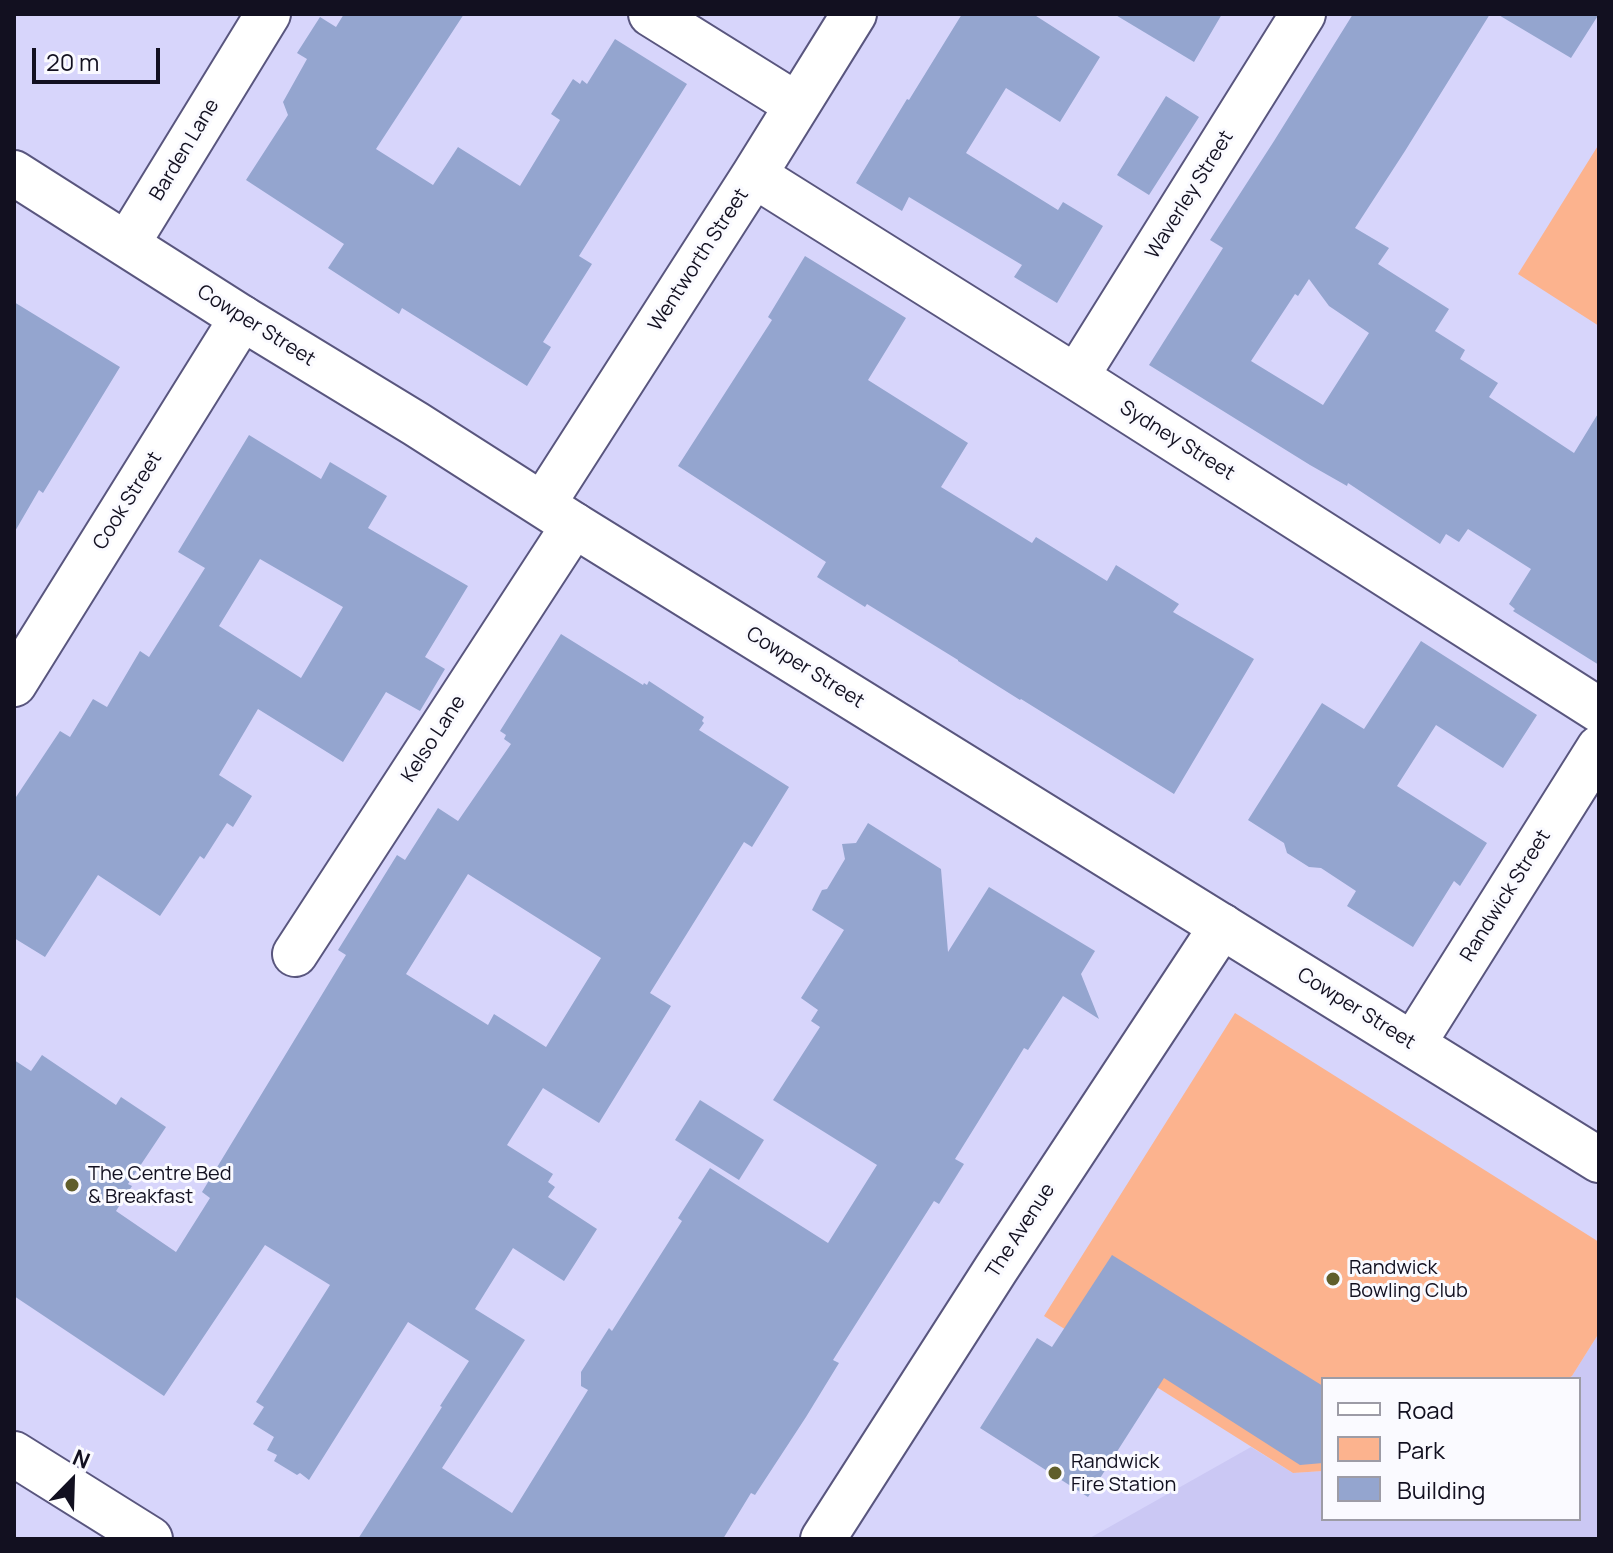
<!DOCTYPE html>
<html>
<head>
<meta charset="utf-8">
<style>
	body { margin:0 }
	#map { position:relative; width:1613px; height:1553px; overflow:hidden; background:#d7d5fb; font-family:Manrope,sans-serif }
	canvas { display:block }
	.frame { position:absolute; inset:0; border:16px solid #121020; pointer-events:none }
	.legend { position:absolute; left:1321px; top:1377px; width:260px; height:144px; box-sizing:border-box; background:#fafaff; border:2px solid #9d9ca6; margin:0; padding:10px 14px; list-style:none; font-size:24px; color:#121020 }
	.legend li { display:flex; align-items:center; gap:16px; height:40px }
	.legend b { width:40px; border:2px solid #9d9ca6 }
	.north { position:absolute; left:32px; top:1441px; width:80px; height:80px; -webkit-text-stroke:6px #fafaff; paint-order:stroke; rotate:23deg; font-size:22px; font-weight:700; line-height:32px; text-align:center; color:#121020 }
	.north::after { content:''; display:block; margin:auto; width:28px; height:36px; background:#121020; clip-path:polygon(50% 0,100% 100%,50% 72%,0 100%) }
	.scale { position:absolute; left:32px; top:48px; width:128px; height:36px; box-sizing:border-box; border:4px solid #121020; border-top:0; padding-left:10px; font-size:24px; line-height:28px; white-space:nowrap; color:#121020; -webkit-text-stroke:6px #fafaff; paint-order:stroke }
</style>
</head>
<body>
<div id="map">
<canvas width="1613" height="1553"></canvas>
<div class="frame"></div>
<ul class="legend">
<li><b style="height:10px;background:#fff"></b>Road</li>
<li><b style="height:22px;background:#fcb38e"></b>Park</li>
<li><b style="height:22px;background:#94a5cf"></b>Building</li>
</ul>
<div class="north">N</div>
<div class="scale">20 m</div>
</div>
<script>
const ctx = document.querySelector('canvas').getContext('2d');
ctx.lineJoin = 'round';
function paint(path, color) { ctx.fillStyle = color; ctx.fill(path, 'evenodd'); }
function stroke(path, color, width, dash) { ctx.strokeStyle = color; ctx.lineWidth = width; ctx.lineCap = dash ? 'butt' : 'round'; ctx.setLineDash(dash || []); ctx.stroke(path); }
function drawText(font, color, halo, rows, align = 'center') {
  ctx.font = font + ' Manrope,sans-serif'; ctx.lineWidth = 6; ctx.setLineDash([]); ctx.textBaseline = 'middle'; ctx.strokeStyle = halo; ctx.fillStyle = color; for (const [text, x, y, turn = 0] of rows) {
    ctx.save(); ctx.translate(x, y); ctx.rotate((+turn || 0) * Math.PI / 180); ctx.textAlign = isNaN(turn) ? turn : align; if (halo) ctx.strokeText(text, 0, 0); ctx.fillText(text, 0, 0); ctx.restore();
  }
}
const built = new Path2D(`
	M1599 1333V1539H1088L1251 1447 1293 1473 1323 1471V1519H1579V1379H1567L1572 1376Z`);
const green = new Path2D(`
	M1599 144V326L1518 274Z
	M1235 1013 1599 1242V1333L1572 1376 1567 1379H1323V1471L1293 1473 1044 1316Z`);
const building = new Path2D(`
	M344 14H464L376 149 433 185 458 147 520 186 560 120 551 114 573 79 580 84 582 80 587 84 615 39 687 84 579 256 592 264 543 342 551 347 527 386 402 308 399 314 328 268 344 244 246 180 288 115 283 102 307 59 297 53 320 17 336 27Z
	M962 14H1033L1100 57 1060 122 1006 88 966 153 1058 210 1063 202 1103 226 1057 303 1014 277 1022 265 909 197 902 211 856 183 907 99 909 100Z
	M1114 14H1222L1194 62Z
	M1353 14H1490L1405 151 1355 228 1389 248 1378 264 1449 309 1435 331 1465 350 1460 359 1498 383 1489 397 1574 453 1599 412V665L1513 611 1515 609 1509 604 1531 569 1468 529 1459 542 1446 534 1440 544 1348 483 1347 486 1310 465 1149 365 1223 248 1210 240 1274 141ZM1309 279 1329 306 1369 333 1323 405 1251 361 1295 294 1298 296Z
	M1497 14H1599L1571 58Z
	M1166 96 1199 117 1149 195 1117 175Z
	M805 256 906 318 868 380 968 443 941 487 1032 543 1036 537 1107 581 1116 565 1179 604 1173 612 1254 659 1174 794 1021 699 1020 700 958 661V660L867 604 865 607 817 577 826 562 678 466 772 320 768 317Z
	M14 302 120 367 43 493 39 490 14 533Z
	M249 435 321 479 330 462 387 496 368 528 468 586 425 657 445 669 420 711 386 692 343 762 258 709 219 775 252 796 233 827 227 823 204 859 200 856 160 916 98 875 45 957 14 938V800L60 731 70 737 93 699 107 707 140 651 149 657 205 568 178 552ZM260 559 343 607 301 678 219 626Z
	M561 634 643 685 644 683 647 685 649 681 704 717 702 721 704 723 699 730 789 787 752 847 744 842 650 993 671 1006 599 1123 543 1088 507 1145 553 1174 548 1182 555 1187 548 1197 597 1229 564 1281 513 1248 475 1309 525 1340 442 1468 512 1513 588 1390 581 1386V1372L609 1328 612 1331 682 1221 678 1218 710 1168 828 1243 877 1165 773 1100 820 1027 811 1021 818 1010 801 998 844 930 812 910 822 890 827 889 845 859 842 844 856 843 868 823 941 869 948 952 989 887 1095 951 1081 974 1099 1019 1063 996 1028 1050 1024 1048 955 1159 964 1164 939 1204 934 1201 833 1360 839 1363 806 1417 755 1495 751 1493 723 1539H358L442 1407 440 1406 469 1361 408 1322 309 1480 300 1473 297 1475 274 1461 277 1455 267 1450 274 1437 253 1424 264 1407 256 1402 330 1285 265 1245 164 1396 14 1296V1060L31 1071 42 1055 116 1105 121 1097 166 1127 128 1184 132 1186 116 1211 176 1252 210 1198 202 1192 346 955 338 950 397 855 405 860 438 808 458 821 511 744 504 739 506 735 500 731ZM468 874 601 958 546 1047 494 1014 488 1025 406 974Z
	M1421 641 1537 715 1503 768 1436 725 1397 786 1487 843 1460 886 1454 881 1413 947 1347 906 1356 891 1321 868 1309 867 1287 853 1284 843 1248 820 1322 703 1364 729Z
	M700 1100 764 1140 739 1180 675 1140Z
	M1112 1255 1323 1386V1463L1300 1465 1164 1378 1088 1497 980 1428 1037 1338 1052 1347Z`);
const minor = new Path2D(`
	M651 14 797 105
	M754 175 1076 377 1599 710
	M127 244 268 14
	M1076 377 1303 14
	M543 504 754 175 854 14
	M14 684 242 318
	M295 954 574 525
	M1413 1044 1599 748
	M14 1454 150 1539
	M823 1539 996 1269 1222 926`);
const major = new Path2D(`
	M14 173 242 318 416 424 574 525 1599 1160`);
const markers = [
	[72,1185,8,"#605e2b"],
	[1333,1279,8,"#605e2b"],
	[1055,1473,8,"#605e2b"]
];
const streetNames = [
	["Barden Lane",185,150,-59],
	["Waverley Street",1190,195,-58],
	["Wentworth Street",699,260,-57],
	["Cowper Street",256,326,32],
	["Sydney Street",1177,441,32],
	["Cook Street",128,501,-58],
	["Cowper Street",805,668,32],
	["Kelso Lane",434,739,-57],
	["Randwick Street",1506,896,-58],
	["Cowper Street",1356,1009,32],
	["The Avenue",1021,1231,-57]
];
const poiNames = [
	["The Centre Bed",88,1174],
	["& Breakfast",88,1197],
	["Randwick",1349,1268],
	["Bowling Club",1349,1291],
	["Randwick",1071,1462],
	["Fire Station",1071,1485]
];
paint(built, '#cbc8f4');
paint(green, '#fcb38e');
paint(building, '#94a5cf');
stroke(minor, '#59567e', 48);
stroke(major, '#59567e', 48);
stroke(minor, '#fff', 44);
stroke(major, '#fff', 44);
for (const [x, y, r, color] of markers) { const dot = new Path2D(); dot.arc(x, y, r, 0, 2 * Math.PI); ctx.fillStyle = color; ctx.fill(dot); stroke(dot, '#fafaff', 3); }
drawText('20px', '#121020', '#fafaff', streetNames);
drawText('20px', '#121020', '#fafaff', poiNames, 'left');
</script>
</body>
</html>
